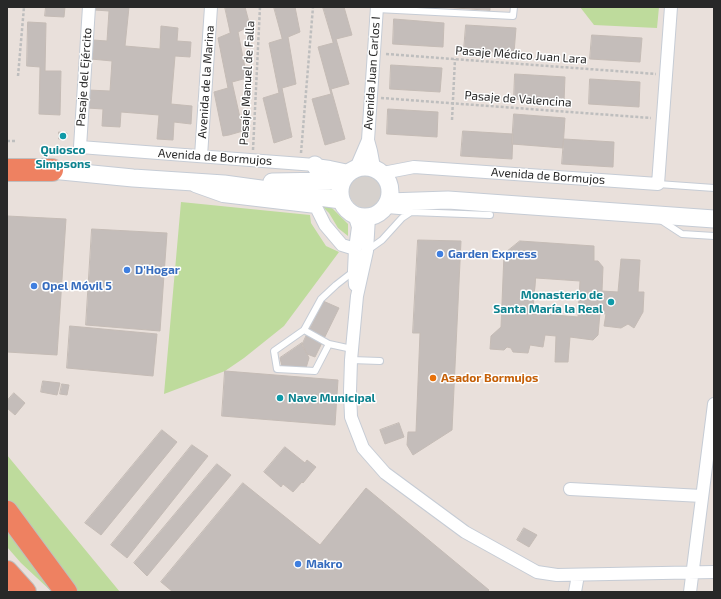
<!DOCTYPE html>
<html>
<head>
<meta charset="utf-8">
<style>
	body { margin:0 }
	#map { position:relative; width:721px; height:599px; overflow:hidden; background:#e9e0db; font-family:"Exo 2",sans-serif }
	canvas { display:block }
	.frame { position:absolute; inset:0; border:8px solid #282828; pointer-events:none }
</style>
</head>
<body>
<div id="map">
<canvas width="721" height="599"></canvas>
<div class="frame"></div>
</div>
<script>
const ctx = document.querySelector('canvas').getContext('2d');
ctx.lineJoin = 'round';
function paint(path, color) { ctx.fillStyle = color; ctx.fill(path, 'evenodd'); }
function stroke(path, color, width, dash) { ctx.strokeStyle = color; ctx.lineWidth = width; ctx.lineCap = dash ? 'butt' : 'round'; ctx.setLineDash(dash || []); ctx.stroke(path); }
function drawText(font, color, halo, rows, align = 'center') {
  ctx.font = font + ' "Exo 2",sans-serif'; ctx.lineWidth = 3; ctx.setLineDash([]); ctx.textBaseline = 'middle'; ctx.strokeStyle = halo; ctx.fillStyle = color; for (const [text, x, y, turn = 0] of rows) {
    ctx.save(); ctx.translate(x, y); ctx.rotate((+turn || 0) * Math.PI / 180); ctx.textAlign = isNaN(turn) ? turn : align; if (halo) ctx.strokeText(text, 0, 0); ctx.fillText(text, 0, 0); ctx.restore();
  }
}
const green = new Path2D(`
	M580 7H659L657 28 594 25Z
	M181 202 310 215 311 223 326 246 339 252 284 326 244 358 225 371 164 394Z
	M326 202 348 224V236L338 228 329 213 319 203Z
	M7 455 120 592H52L21 563 7 547Z`);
const plaza = new Path2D(`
	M349 191a17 17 0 1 1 34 0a17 17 0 1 1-34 0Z`);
const building = new Path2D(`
	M46 7H65L64 17 45 16Z
	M95 7H129L125 46 160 49 161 26 178 28 177 41 191 42 190 57 175 56 171 104 192 106 191 124 174 122 173 140 157 139 159 115 121 112 120 127 102 126 103 109 87 108 88 90 110 91 112 61 91 59 93 40 107 41 109 11 95 10Z
	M225 7H245L250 26 238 32 247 78 232 82 243 131 229 135 223 136 214 92 228 88 218 38 230 33Z
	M274 7H295L300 32 288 37 296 84 282 88 292 137 274 143 263 98 279 93 269 43 282 39Z
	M323 7H344L352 35 336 39 349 84 331 89 345 139 325 145 312 99 331 94 318 47 333 43Z
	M442 7H490V10Z
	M394 19 444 23 443 47 393 44Z
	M28 22 46 23 45 71H61L60 115 39 114 40 67 27 66Z
	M466 25 516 28 514 53 464 50Z
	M592 35 642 38 640 62 590 59Z
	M391 65 442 68 440 92 390 89Z
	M515 74 565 77 564 102 514 99Z
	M590 79 640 82 639 107 589 104Z
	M388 109 438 112 437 137 387 134Z
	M514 114 565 118 563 148 512 144Z
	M463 131 513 134 512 159 461 156Z
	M59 132 67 133 66 139H59Z
	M564 139 614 142 613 167 562 164Z
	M7 216 66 219 57 355 7 352Z
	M92 229 167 233 160 331 86 325Z
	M418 240 461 241 452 430 413 455 407 445 408 432H416L420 333H413Z
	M520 241 594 246V261H598L603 267 602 291 618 292 621 259 640 260 638 292H644L643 312 634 328 628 324 621 328 604 326 606 314 600 313 598 335 593 340 570 337 568 362H555L556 336 545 335 543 347 530 345 528 353 513 352 511 348 507 347 504 350 490 349 491 336 501 327 504 254ZM536 278 580 281 578 317 533 313Z
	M323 301 339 308 315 357 307 354 302 345Z
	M70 326 157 334 153 376 67 368Z
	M302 343 309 358 306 368 282 366 280 358Z
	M225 371 338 380 335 425 222 416Z
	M43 381 60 383 57 395 41 392Z
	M62 384 69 385 67 395 60 394Z
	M14 393 25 403 15 415 7 408V401Z
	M399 423 404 437 385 444 380 430Z
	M162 430 177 442 101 535 85 523Z
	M192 445 208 456 127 558 111 545Z
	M285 447 305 463 307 460 316 467 303 483 302 482 293 492 283 484 281 487 264 472Z
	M217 464 231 475 147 576 134 563Z
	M243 483 320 545 366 488 489 590 487 592H173L161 582Z
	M524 528 537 535 529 547 517 540Z`);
const path = new Path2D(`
	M386 54 656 74
	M18 76 24 7
	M381 98 651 118
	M452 120 455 59
	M7 141H15
	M253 150 260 7
	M301 153 313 7`);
const lane = new Path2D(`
	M377 9 513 16 514 7
	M658 184 714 188
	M387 210 411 212 490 215
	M659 219 682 234 714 236
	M368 250 382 240 402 218 411 212
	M304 330 274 351 277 369 315 371 329 344
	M352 349 329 344 304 330 321 299 336 285 354 271
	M351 360 380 361`);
const street = new Path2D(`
	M89 7 80 147 315 165 330 167 349 171
	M368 140 371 151 374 167
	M201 156 211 7
	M356 168 368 140 377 7
	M383 173 414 167 658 184 671 7
	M195 186 223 196 316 207 325 225 342 245 355 249
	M354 214 358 227 355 249 354 271 355 285
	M369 217 367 251 357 296 351 360 350 391 351 417 363 448 385 473 465 532 537 572 557 575 714 572
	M570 489 702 496
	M575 592 578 575
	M690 592 714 404`);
const secondary = new Path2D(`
	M315 165 320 173 317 181
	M340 192a25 25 0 1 1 50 0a25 25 0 1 1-50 0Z
	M41 169 133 178 224 184 341 200
	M272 182 331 181 344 178
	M388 202 448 200 714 219`);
const highway = new Path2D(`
	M7 170H52
	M7 512 66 592
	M7 572 25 592`);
const markers = [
	[63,136,4,"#0f9aa8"],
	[440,254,4,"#3f7fe0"],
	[127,270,4,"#3f7fe0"],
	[34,286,4,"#3f7fe0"],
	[611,302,4,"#0f9aa8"],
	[433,378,4,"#e8710a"],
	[280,398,4,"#0f9aa8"],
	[298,564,4,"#3f7fe0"]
];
const streetNames = [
	["Pasaje Médico Juan Lara",521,55,4],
	["Avenida Juan Carlos I",372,73,-86],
	["Pasaje del Ejército",84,77,-86],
	["Avenida de la Marina",206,82,-86],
	["Pasaje Manuel de Falla",247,83,-87],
	["Pasaje de Valencina",518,99,4],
	["Avenida de Bormujos",215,157,4],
	["Avenida de Bormujos",548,176,4]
];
const cultureNames = [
	["Quiosco",63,150],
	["Simpsons",63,164],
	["Monasterio de",603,295,"right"],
	["Santa María la Real",603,309,"right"],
	["Nave Municipal",288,398,"left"]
];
const shopNames = [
	["Garden Express",448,254],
	["D'Hogar",135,270],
	["Opel Móvil 5",42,286],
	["Makro",306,564]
];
const foodNames = [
	["Asador Bormujos",441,378]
];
paint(green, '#bedb9c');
paint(plaza, '#d6d1cd');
paint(building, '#c4bdba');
stroke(building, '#c4bbb5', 1);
stroke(lane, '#c6ccd5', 8);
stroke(street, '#c6ccd5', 14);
stroke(secondary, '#c6ccd5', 19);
stroke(highway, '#bebebe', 24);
stroke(path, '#bebebe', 2.5, [3, 2]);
stroke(lane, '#fff', 6);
stroke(street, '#fff', 12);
stroke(secondary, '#fff', 17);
stroke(highway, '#ee8161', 22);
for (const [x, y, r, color] of markers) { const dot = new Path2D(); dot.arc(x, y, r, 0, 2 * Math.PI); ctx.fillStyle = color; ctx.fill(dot); stroke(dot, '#fff', 1.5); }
drawText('12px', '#282828', '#fff', streetNames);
drawText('bold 12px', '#0d838f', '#fff', cultureNames);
drawText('bold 12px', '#366cbe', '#fff', shopNames, 'left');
drawText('bold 12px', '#c56008', '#fff', foodNames, 'left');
</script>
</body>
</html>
